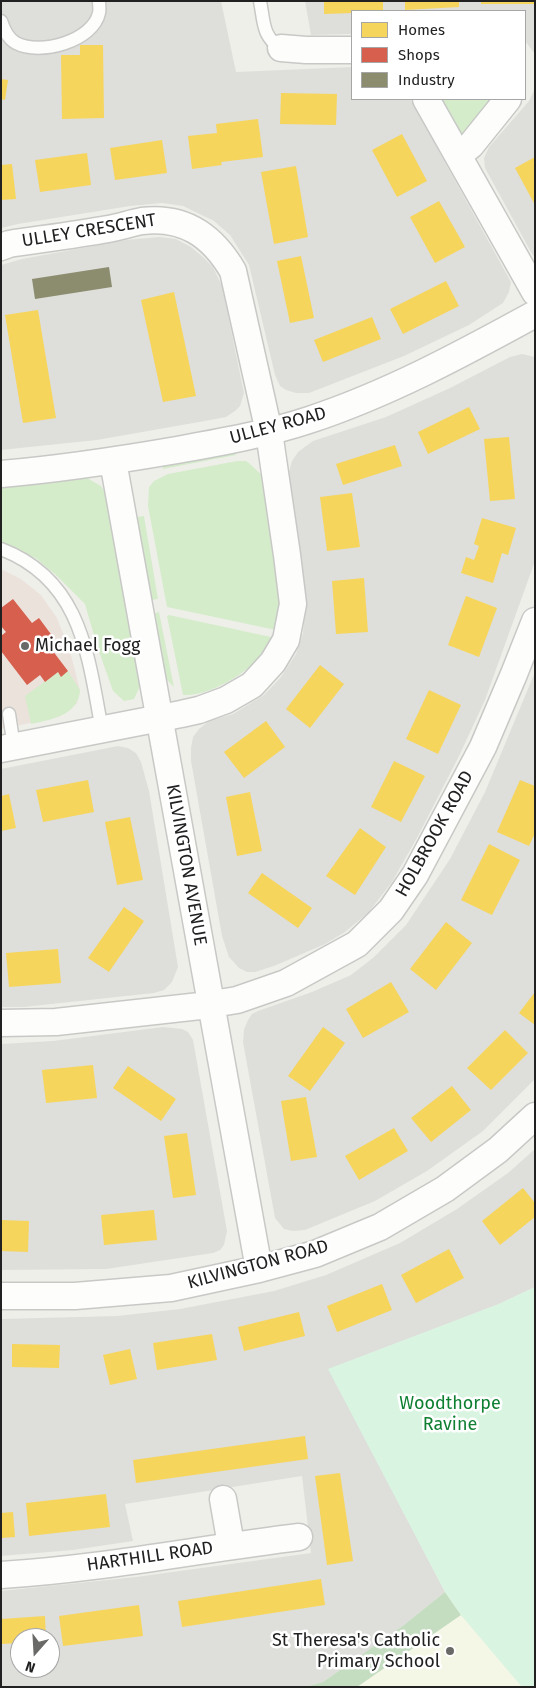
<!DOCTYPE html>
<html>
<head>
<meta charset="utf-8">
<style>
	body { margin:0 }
	#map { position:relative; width:536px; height:1688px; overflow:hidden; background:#efefea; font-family:"Fira Sans",sans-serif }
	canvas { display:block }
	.frame { position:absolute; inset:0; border:2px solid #212121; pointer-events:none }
	.legend { position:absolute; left:351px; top:10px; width:175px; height:90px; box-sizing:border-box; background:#fff; border:1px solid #a6a6a6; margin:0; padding:6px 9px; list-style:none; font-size:15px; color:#212121 }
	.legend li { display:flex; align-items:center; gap:10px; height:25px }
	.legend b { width:25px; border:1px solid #a6a6a6 }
	.north { position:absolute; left:10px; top:1628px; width:50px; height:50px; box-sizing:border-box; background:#fff; border:1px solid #a6a6a6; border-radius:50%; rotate:199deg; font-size:14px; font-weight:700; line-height:20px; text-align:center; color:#212121 }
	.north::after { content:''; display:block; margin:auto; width:18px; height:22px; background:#696967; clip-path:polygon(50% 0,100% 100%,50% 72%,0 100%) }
</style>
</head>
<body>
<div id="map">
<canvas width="536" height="1688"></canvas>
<div class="frame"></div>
<ul class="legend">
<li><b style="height:14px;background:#f6d55c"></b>Homes</li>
<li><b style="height:14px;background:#d6604d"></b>Shops</li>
<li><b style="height:14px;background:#8c8c6e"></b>Industry</li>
</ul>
<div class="north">N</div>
</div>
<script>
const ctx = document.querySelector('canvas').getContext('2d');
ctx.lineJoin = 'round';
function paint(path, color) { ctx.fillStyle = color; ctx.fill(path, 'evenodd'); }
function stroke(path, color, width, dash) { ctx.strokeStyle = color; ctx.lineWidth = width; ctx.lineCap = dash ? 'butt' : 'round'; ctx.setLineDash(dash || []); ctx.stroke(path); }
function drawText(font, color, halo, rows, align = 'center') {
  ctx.font = font + ' "Fira Sans",sans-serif'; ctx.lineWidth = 5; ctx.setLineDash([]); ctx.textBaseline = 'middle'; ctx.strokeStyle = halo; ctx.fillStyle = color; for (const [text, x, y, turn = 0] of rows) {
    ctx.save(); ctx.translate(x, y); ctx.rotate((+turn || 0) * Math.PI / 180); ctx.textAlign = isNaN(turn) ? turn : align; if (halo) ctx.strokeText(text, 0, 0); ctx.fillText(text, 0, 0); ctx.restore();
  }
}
const residential = new Path2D(`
	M1 1H221L236 72 352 67V99H410L511 282 509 292 503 303 469 325 404 356 309 393H296L286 390 280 386 275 375 249 265 230 235 214 221 183 206 162 203 130 206 18 224 1 228Z
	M305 1H535V54L525 41V11H352V34L311 35Z
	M535 88V257L532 254 485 168 484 158 489 147 529 101Z
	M159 237 176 239 191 247 203 257 213 267 222 286 244 393 240 406 235 411 226 417 216 419 97 440 1 450V265L22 259 126 240Z
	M522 354 535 357V561L485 700 460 754 418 836 392 882 368 913 345 932 325 944 274 966 255 972H247L239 968 229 957 222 936 191 761V748L193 737 199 729 209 721 233 714 264 695 281 677 296 654 303 633 306 604 289 472 292 461 298 452 313 441 386 417 450 388 510 357Z
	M535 672V1079L483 1131 427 1171 375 1201 305 1230 293 1231 284 1229 275 1218 243 1042 244 1029 248 1020 252 1014 258 1011 312 992 351 975 374 957 406 925 450 859 485 792Z
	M118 746 128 748 136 753 141 762 149 791 178 967 172 982 164 990 154 993 24 1007H1V769Z
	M163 1027 182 1029 188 1032 193 1040 227 1231 224 1245 220 1250 213 1253 106 1269 1 1270V1044L53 1041Z
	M535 1149V1287L499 1304 329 1369 445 1592 404 1625 323 1682 305 1687H1V1591L136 1577 311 1553 302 1476 125 1504 133 1541 73 1550 1 1556V1319L117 1316 180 1309 274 1291 326 1275 400 1243 457 1209 508 1173ZM20 1638H50V1668H20Z`);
const commercial = new Path2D(`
	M1 569 21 579 41 595 57 618 70 651 80 690 77 703 70 710 59 717 1 729Z`);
const education = new Path2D(`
	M461 1615 522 1687H357Z`);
const grass = new Path2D(`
	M436 99H496L473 130 463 134 455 129Z
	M235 450 236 455 163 469 162 464Z
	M237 461H246C256 468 259 475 271 480L283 592 276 630 167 607 148 506 149 487 154 481 168 474Z
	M80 474 101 486 111 501 144 678 134 699 124 701 113 691 97 646 85 604 57 576 37 559 1 541V480Z
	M144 516 158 599 151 600 137 517Z
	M159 612 174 687 166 679 155 613Z
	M169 615 271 637C264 666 211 697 183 695L167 616Z
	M68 671 80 690C79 715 50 720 31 724L25 696 58 672 61 676Z`);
const forest = new Path2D(`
	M445 1592 461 1615 357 1687H305L323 1682 404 1625Z`);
const park = new Path2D(`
	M535 1287V1687H522L461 1615 445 1592 328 1369 499 1304Z`);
const homes = new Path2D(`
	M324 1H383V11H352V13L324 14Z
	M405 1H459V7L405 10Z
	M481 1H535V4H481Z
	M80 45H103L104 118 62 119 61 55H80Z
	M1 79 8 80 5 100 1 99Z
	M281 93 337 94 336 125 280 124Z
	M258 119 263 157 221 162 222 165 192 169 188 136 217 133 216 124Z
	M402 134 427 181 397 197 372 150Z
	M162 140 167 173 115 180 110 148Z
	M87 153 91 185 40 192 35 160Z
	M535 157V205L515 168Z
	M12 164 16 199 1 200V165Z
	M296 166 308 237 274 244 261 172Z
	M439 201 465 247 435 263 410 217Z
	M301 256 314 318 290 323 277 261Z
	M446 281 459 306 403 334 390 309Z
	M174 292 196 396 163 402 141 300Z
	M38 310 56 418 23 423 5 315Z
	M372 317 381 339 323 362 314 340Z
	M469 407 480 429 428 454 418 432Z
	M509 437 515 499 490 501 484 439Z
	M395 445 402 466 343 485 336 464Z
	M352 493 360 547 327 551 320 497Z
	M482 518 516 528 508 555 502 553 493 583 461 573 466 557 474 560 479 546 474 544Z
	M364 578 368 632 336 634 332 581Z
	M466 596 497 608 479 657 448 645Z
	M320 665 344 684 310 728 286 709Z
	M429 690 461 705 438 754 406 739Z
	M266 721 285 747 244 778 224 752Z
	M394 761 425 776 401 822 371 807Z
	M88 780 94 812 43 822 36 790Z
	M520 780 535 786V833L529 846 497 832Z
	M250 792 262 851 237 856 226 797Z
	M9 794 16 828 1 831V796Z
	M130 817 143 880 117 885 105 822Z
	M360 828 386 847 355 895 326 876Z
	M489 844 520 860 492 915 461 900Z
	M262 873 312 908 298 928 248 893Z
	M124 907 144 921 109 972 88 958Z
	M446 922 472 943 436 990 410 969Z
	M58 949 61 983 9 987 6 953Z
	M391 982 409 1012 363 1038 346 1009Z
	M535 992V1025L519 1013Z
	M323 1027 345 1043 310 1091 288 1076Z
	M505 1030 528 1053 491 1090 467 1068Z
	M93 1065 97 1098 46 1103 42 1070Z
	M128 1066 176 1099 161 1121 113 1088Z
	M452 1086 471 1110 431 1142 411 1118Z
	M306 1097 317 1157 291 1161 281 1101Z
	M394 1128 408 1151 359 1180 345 1156Z
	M187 1133 196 1195 173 1198 164 1136Z
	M523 1188 535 1203V1217L500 1245 482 1221Z
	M154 1210 157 1240 104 1245 101 1215Z
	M1 1220 29 1221 28 1252 1 1251Z
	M449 1249 464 1278 416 1303 401 1275Z
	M382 1284 392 1310 337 1332 327 1306Z
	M299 1312 305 1336 244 1351 238 1327Z
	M212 1334 217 1360 157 1370 153 1343Z
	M12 1344 60 1345 59 1368 12 1367Z
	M130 1349 137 1379 110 1385 103 1355Z
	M305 1436 308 1459 136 1483 133 1460Z
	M340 1473 353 1561 327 1565 315 1476Z
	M106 1494 110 1527 29 1536 26 1503Z
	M13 1512 15 1537 1 1538V1513Z
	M321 1579 325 1605 182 1627 178 1601Z
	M139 1605 143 1636 63 1646 59 1616Z
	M45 1616 46 1638H20V1643L1 1644V1619Z`);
const shops = new Path2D(`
	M13 599 32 623 39 618 53 637 46 642 68 671 61 677 58 672 45 682 40 675 27 685 1 651V636L6 632 1 626V608Z`);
const industry = new Path2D(`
	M109 267 112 287 35 299 32 279Z`);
const service = new Path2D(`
	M260 1C264 21 262 37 281 48
	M1 21C4 30 8 39 16 43 40 56 93 41 99 13 100 10 99 5 99 1
	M1 549C82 580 88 656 102 730
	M9 714 14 747`);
const minor = new Path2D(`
	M281 48 306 50H352
	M426 99 535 292
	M459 155 471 145 508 99
	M1 247 9 244C42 239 75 235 108 229 120 227 131 223 142 221 184 216 212 235 233 271L269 432 287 555 293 604 286 640 273 662 252 685 226 700 199 710 181 714 1 749
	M113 461 259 1269
	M1 474C60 469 119 460 177 450 221 442 267 434 309 420 388 394 462 354 535 314
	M1 1023 56 1022 200 1006 237 1000 286 983 357 944 391 910 415 875 483 747 514 674 535 621
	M1 1296H75L171 1288 259 1269 315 1254 380 1227 445 1189 498 1150 535 1116
	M223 1499 231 1545
	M1 1575C101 1569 200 1549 299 1537`);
const markers = [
	[25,646,5,"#696967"],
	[450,1651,5,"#696967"]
];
const streetNames = [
	["ULLEY CRESCENT",89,231,-9],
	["ULLEY ROAD",278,426,-15],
	["HOLBROOK ROAD",435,834,-61],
	["KILVINGTON AVENUE",186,865,80],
	["KILVINGTON ROAD",258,1265,-15],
	["HARTHILL ROAD",150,1557,-8]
];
const poiNames = [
	["Michael Fogg",35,646],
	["St Theresa's Catholic",440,1641,"right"],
	["Primary School",440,1662,"right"]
];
const parkNames = [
	["Woodthorpe",450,1404],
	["Ravine",450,1425]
];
paint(residential, '#dededb');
paint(commercial, '#ece2dc');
paint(education, '#f4f7e6');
paint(grass, '#d4ecca');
paint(forest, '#c4ddc0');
paint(park, '#d9f4e0');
paint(homes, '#f6d55c');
paint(shops, '#d6604d');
paint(industry, '#8c8c6e');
stroke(service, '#c8c8c6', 15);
stroke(minor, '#c8c8c6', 29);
stroke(service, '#fdfdfc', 12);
stroke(minor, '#fdfdfc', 26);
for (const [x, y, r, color] of markers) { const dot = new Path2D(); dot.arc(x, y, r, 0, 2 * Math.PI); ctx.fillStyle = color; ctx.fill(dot); stroke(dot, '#fff', 2); }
drawText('18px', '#212121', '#fff', streetNames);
drawText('18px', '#212121', '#fff', poiNames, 'left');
drawText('18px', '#0f7f32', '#fff', parkNames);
</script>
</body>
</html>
